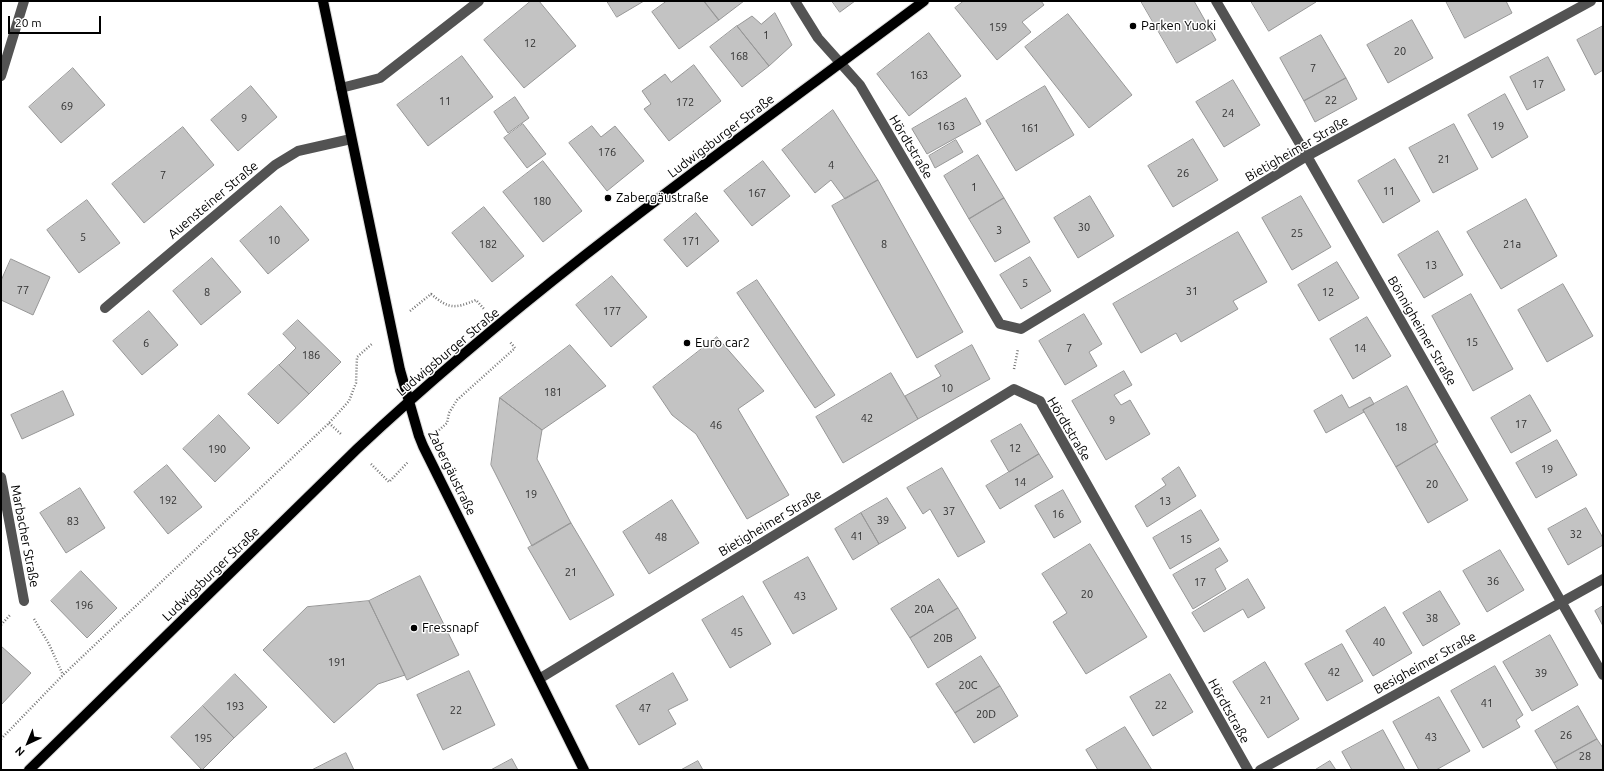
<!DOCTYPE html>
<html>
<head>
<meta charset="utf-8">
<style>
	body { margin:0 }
	#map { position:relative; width:1604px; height:771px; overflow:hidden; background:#fff; font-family:Ubuntu,sans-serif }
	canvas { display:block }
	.frame { position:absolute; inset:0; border:2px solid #000; pointer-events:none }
	.north { position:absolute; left:8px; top:723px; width:40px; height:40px; -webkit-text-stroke:3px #fff; paint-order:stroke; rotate:224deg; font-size:11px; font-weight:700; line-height:16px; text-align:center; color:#000 }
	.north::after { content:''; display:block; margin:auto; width:14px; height:18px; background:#000; clip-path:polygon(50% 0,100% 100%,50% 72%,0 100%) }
	.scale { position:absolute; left:8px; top:16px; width:93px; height:18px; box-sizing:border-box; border:2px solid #000; border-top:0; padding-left:5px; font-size:12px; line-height:14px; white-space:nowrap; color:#000; -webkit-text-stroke:3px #fff; paint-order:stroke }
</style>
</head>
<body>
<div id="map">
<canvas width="1604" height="771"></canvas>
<div class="frame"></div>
<div class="north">N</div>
<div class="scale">20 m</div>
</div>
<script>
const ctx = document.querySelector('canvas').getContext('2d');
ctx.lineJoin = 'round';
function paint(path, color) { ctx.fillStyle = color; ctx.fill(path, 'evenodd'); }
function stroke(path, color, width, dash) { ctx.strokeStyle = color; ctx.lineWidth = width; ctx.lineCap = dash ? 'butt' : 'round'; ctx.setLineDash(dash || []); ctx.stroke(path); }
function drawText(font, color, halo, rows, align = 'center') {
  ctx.font = font + ' Ubuntu,sans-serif'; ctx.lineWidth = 3; ctx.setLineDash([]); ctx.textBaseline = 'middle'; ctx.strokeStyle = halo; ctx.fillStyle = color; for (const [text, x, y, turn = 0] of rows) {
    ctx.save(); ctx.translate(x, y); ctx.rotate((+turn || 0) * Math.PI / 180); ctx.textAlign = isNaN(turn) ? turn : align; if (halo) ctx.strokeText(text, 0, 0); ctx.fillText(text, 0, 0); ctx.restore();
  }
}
const building = new Path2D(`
	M531 1H539L576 46 524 88 484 40Z
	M607 1H644L617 17Z
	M667 1H704L719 20 679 49 652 12Z
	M704 1H744L719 20Z
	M832 1H855L840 12Z
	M964 1H1041L1044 5 1022 22 1031 32 997 60 955 8Z
	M1141 1H1194L1216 40 1177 63Z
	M1251 1H1315L1316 2 1269 31Z
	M1446 1H1506L1512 13 1465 38Z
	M775 13 792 45 769 66 737 26 752 16 761 24Z
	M1068 14 1132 95 1089 128 1025 47Z
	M1412 20 1433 58 1388 83 1367 45Z
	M737 26 769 66 742 87 710 47Z
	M1603 26V70L1595 75 1577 40Z
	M929 33 961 76 909 116 877 74Z
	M1321 35 1346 78 1304 101 1280 58Z
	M462 56 493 97 428 146 397 105Z
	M1548 57 1565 90 1527 110 1510 77Z
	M694 65 721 101 669 141 644 109 651 104 642 91 665 74 671 82Z
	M73 68 105 105 61 143 29 107Z
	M1346 78 1357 99 1315 122 1304 101Z
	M1233 80 1260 125 1224 147 1196 102Z
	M251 86 277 117 238 151 211 120Z
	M1045 86 1074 135 1016 171 986 121Z
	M1505 94 1528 137 1492 158 1468 115Z
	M515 97 529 118 508 133 494 112Z
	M966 98 981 124 927 154 912 129Z
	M833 110 878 180 845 199 831 180 815 193 782 150Z
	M523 124 546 154 527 168 504 138Z
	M1454 124 1478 169 1433 193 1409 148Z
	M592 126 601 137 615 126 644 161 607 191 569 143Z
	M183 127 214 165 144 223 112 184Z
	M1193 139 1218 180 1173 207 1148 166Z
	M956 140 963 152 935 168 929 156Z
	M978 155 1004 198 969 219 944 176Z
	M1395 159 1420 201 1383 223 1358 181Z
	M543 161 582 211 543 242 503 192Z
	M763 161 790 196 752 226 724 191Z
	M878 180 963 332 917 358 832 206Z
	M1090 196 1114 236 1078 258 1054 218Z
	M1301 196 1331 247 1292 270 1262 218Z
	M1004 198 1030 242 995 262 969 219Z
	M1526 199 1557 256 1501 289 1467 232Z
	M87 200 120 243 79 273 47 230Z
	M281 206 309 240 268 274 240 241Z
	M484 207 524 256 492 282 452 233Z
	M696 213 719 241 687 267 664 240Z
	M1438 231 1463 275 1424 298 1398 255Z
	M1238 232 1267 282 1233 301 1238 309 1181 342 1176 333 1141 353 1113 304Z
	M1030 257 1051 291 1021 309 1000 275Z
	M212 258 241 292 201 325 173 291Z
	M11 259 50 277 33 315 1 300V281Z
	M1337 262 1359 298 1319 321 1298 285Z
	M612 276 647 317 611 347 576 305Z
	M757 280 835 395 815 408 737 293Z
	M1563 284 1593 336 1547 362 1518 310Z
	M1471 294 1513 369 1473 391 1432 316Z
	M149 311 178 345 142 375 113 341Z
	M1084 314 1102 344 1089 352 1097 366 1065 385 1039 341Z
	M1367 317 1391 356 1353 379 1330 339Z
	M298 320 341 362 309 394 279 365 296 348 283 334Z
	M717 337 764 391 738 409 789 495 747 519 696 434 672 415 653 387Z
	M570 345 606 386 542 430 500 398Z
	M972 345 990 379 918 419 905 396 941 376 935 366Z
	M279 365 309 394 278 424 248 394Z
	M1124 371 1132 385 1114 395 1121 405 1130 400 1150 434 1106 460 1072 401Z
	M891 373 918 419 843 463 816 417Z
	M1407 386 1438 442 1396 467 1363 410Z
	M63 391 74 415 22 439 11 415Z
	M1342 395 1349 408 1370 397 1374 404 1363 410 1364 412 1326 433 1314 411Z
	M1530 395 1551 431 1511 453 1491 418Z
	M500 398 542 430 537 459 571 523 532 546 491 465Z
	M219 415 250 448 215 482 183 449Z
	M1021 424 1039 454 1009 472 991 441Z
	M1557 440 1577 475 1536 498 1516 463Z
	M1435 444 1468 500 1428 523 1396 467Z
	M1039 454 1053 477 1000 509 986 486Z
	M167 465 202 507 168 534 134 492Z
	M1179 467 1196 496 1147 527 1135 506 1166 485 1162 479Z
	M942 468 985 542 958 557 930 509 923 514 907 488Z
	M80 488 105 528 66 553 40 513Z
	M1063 490 1081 522 1054 538 1035 506Z
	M887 498 906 528 879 544 861 513Z
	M672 500 699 543 649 574 623 532Z
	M1586 508 1603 538V545L1568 565 1548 529Z
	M1201 510 1219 540 1170 569 1153 538Z
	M861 513 879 544 853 560 835 529Z
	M571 523 614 595 570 620 528 548Z
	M1090 544 1147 637 1086 674 1053 622 1067 613 1042 574Z
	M1220 548 1228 561 1215 569 1226 589 1193 609 1173 575Z
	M1500 550 1524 590 1487 612 1463 571Z
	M808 557 837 609 793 634 763 582Z
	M81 571 117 608 87 638 51 601Z
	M420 576 459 655 407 680 369 601Z
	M939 579 958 608 910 638 891 609Z
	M1248 579 1265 608 1248 618 1243 609 1204 632 1192 613Z
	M1440 591 1460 624 1423 646 1403 613Z
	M743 596 771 644 730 668 702 620Z
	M369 601 405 675 378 684 334 723 263 650 307 607Z
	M1603 606V626L1595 611Z
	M1385 607 1412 653 1373 676 1346 631Z
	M958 608 976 638 928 668 910 638Z
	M1550 635 1578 685 1532 711 1503 662Z
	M1342 644 1363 681 1327 701 1305 664Z
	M1 646 31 673 1 705Z
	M981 656 1000 686 955 713 936 684Z
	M1265 662 1299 719 1268 738 1233 682Z
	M1495 666 1523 715 1516 720 1520 727 1483 748 1451 691Z
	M469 671 495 725 443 750 417 695Z
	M673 673 688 700 668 710 676 724 639 745 616 706Z
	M235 674 267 707 234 738 203 706Z
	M1170 674 1193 712 1153 736 1130 697Z
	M1000 686 1018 716 974 743 955 713Z
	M1439 697 1470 751 1436 770H1419L1393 722Z
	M203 706 234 738 202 770 171 737Z
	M1578 706 1597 739 1554 763 1535 731Z
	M1125 727 1152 770H1098L1086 750Z
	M1383 730 1405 770H1352L1342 752Z
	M1597 739 1603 748V770H1558L1554 763Z
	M346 753 354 770H312Z
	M512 759 518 770H491Z
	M698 761 703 770H681Z
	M1330 761 1336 770H1315Z`);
const path = new Path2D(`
	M410 311 431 294C449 309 454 309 476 300L485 310
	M1014 369 1018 349
	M329 423 342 435
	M439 430 447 423 449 413 457 400 515 348 510 342
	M371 464 389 482 408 462
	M34 619 49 644 63 675
	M1 625 10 615
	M1 739 63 675 329 423 349 401 356 383 357 357 373 343`);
const minor = new Path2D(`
	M795 1 818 38 860 85 1000 324 1021 329 1307 156 1591 1
	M1216 1 1307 156 1603 675
	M1 76 24 1
	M341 88 380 78 479 1
	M105 308 275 165 298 151 351 139
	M1 477 24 601
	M539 679 1014 389 1040 401 1248 770
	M1260 770 1603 579`);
const major = new Path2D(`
	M323 1 400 370 419 436 423 446 584 770
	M29 770 357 449C533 284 731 145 924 1`);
const markers = [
	[1133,26,4,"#000"],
	[608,198,4,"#000"],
	[687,343,4,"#000"],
	[414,628,4,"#000"]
];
const numberNames = [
	["159",998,27],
	["1",766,35],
	["12",530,43],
	["20",1400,51],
	["168",739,56],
	["7",1313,68],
	["163",919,75],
	["17",1538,84],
	["22",1331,100],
	["11",445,101],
	["172",685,102],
	["69",67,106],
	["24",1228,113],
	["9",244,118],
	["163",946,126],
	["19",1498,126],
	["161",1030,128],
	["176",607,152],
	["21",1444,159],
	["4",831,165],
	["26",1183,173],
	["7",163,175],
	["1",974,187],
	["11",1389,191],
	["167",757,193],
	["180",542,201],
	["30",1084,227],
	["3",999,230],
	["25",1297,233],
	["5",83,237],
	["10",274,240],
	["171",691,241],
	["182",488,244],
	["8",884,244],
	["21a",1512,244],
	["13",1431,265],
	["5",1025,283],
	["77",23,290],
	["31",1192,291],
	["8",207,292],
	["12",1328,292],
	["177",612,311],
	["15",1472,342],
	["6",146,343],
	["7",1069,348],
	["14",1360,348],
	["186",311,355],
	["10",947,388],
	["181",553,392],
	["42",867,418],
	["9",1112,420],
	["17",1521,424],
	["46",716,425],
	["18",1401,427],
	["12",1015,448],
	["190",217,449],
	["19",1547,469],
	["14",1020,482],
	["20",1432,484],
	["19",531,494],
	["192",168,500],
	["13",1165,501],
	["37",949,511],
	["16",1058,514],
	["39",883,520],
	["83",73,521],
	["32",1576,534],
	["41",857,536],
	["48",661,537],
	["15",1186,539],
	["21",571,572],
	["36",1493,581],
	["17",1200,582],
	["20",1087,594],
	["43",800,596],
	["196",84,605],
	["20A",924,609],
	["38",1432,618],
	["45",737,632],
	["20B",943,638],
	["40",1379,642],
	["191",337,662],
	["42",1334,672],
	["39",1541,673],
	["20C",968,685],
	["21",1266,700],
	["41",1487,703],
	["22",1161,705],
	["193",235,706],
	["47",645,708],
	["22",456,710],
	["20D",986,714],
	["26",1566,735],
	["43",1431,737],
	["195",203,738],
	["28",1585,756]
];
const poiNames = [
	["Parken Yuoki",1141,26],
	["Zabergäustraße",616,198],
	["Euro car2",695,343],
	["Fressnapf",422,628]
];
const streetNames = [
	["Ludwigsburger Straße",721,136,-37],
	["Hördtstraße",911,147,59],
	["Bietigheimer Straße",1297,149,-30],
	["Auensteiner Straße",213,200,-40],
	["Bönnigheimer Straße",1422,331,60],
	["Ludwigsburger Straße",448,352,-40],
	["Hördtstraße",1069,429,59],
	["Zabergäustraße",452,473,64],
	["Bietigheimer Straße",770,523,-31],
	["Marbacher Straße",25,536,79],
	["Ludwigsburger Straße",211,574,-44],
	["Besigheimer Straße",1425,663,-29],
	["Hördtstraße",1229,711,61]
];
paint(building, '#c3c3c3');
stroke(building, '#979797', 1);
stroke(major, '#dbdbdb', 12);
stroke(path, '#757575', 2.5, [1, 2]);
stroke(minor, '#535353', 10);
stroke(major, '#000', 10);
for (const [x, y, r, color] of markers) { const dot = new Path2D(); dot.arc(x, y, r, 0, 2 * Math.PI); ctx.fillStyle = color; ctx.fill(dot); stroke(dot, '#fff', 1.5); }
drawText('11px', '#313131', null, numberNames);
drawText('13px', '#000', '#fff', poiNames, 'left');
drawText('13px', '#000', '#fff', streetNames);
</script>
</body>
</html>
